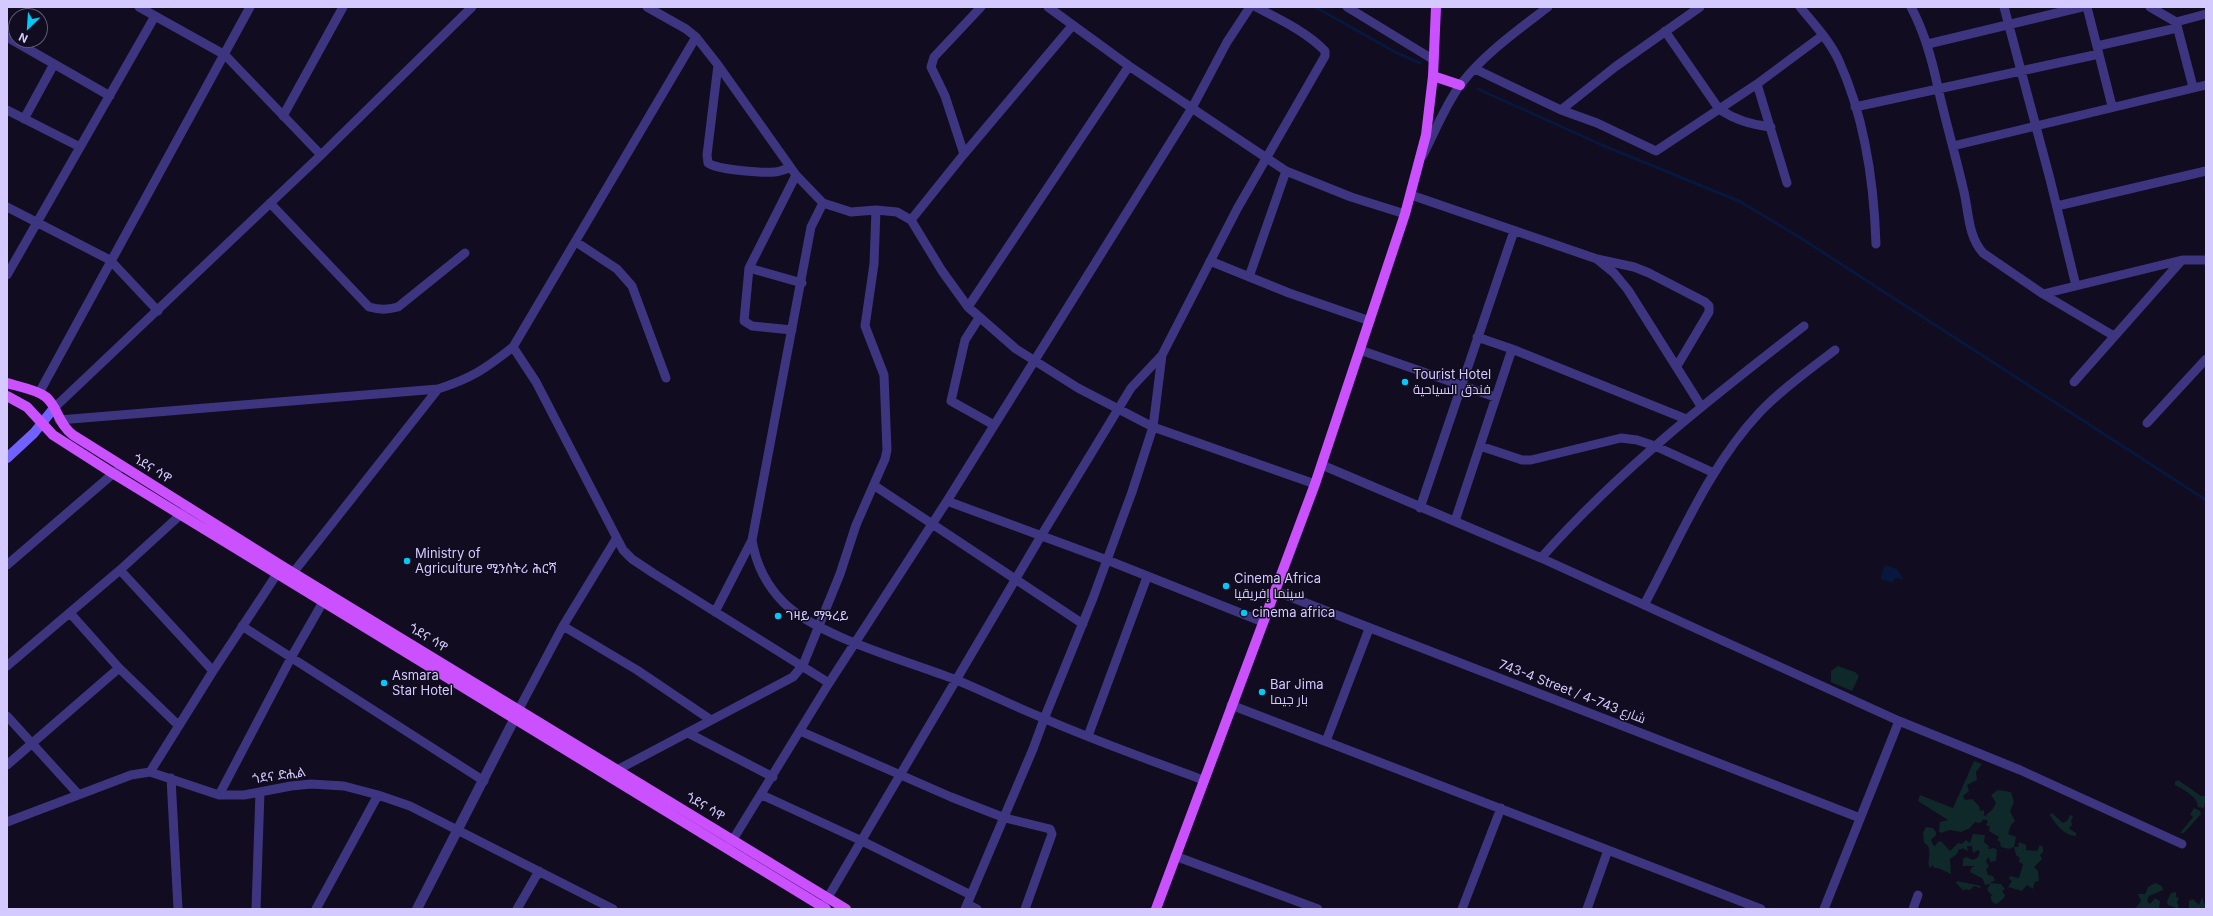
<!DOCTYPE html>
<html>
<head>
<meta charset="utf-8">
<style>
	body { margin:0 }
	#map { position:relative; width:2213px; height:916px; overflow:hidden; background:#110c1f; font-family:Inter,sans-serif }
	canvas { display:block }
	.frame { position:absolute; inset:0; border:8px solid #d4caff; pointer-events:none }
	.north { position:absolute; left:8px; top:8px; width:40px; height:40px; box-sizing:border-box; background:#110c1f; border:1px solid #5f5879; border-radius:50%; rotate:205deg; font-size:11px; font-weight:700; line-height:16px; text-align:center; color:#d4caff }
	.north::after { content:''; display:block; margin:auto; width:14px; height:18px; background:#00caf5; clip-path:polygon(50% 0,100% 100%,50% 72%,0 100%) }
</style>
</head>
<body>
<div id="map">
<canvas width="2213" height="916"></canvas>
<div class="frame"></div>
<div class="north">N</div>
</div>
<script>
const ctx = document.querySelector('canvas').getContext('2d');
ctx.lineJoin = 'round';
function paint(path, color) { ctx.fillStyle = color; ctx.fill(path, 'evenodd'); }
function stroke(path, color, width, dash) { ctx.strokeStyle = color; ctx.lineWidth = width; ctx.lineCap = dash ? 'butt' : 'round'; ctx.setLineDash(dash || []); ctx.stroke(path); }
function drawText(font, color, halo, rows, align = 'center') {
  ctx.font = font + ' Inter,Cairo,"Noto Sans Ethiopic",sans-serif'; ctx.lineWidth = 3; ctx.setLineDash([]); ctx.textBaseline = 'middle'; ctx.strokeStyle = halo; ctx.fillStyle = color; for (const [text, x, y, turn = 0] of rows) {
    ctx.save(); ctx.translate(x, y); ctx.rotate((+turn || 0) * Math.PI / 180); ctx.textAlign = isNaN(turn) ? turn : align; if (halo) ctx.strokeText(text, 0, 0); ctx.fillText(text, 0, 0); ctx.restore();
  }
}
const green = new Path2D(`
	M1838 666 1855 672 1859 676 1852 691 1831 682V671Z
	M1974 761 1982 764 1976 772 1977 780 1967 785 1969 791 1963 796 1965 800 1972 799 1979 806 1980 811 1984 810V815L1987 817 1986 815 1992 810 1996 803 1991 795 1998 790 2011 792 2014 802 2010 811 2015 821 2011 825 2008 834 2016 837 2014 847H2018L2019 842 2026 845V850L2037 851 2040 845 2043 847V852L2040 855 2042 859 2034 867 2038 871 2039 881 2035 882 2033 889 2027 885 2022 891 2008 887 2012 881 2009 879 2010 876 2019 878 2023 864 2019 862 2020 858 2016 855 2014 847 2009 849 2001 847 2000 842 1997 840 1999 837 1989 831 1990 827 1986 825 1988 821 1984 819 1980 823 1975 822 1970 828 1961 832 1950 830 1941 833 1939 831 1940 822 1948 820 1918 801 1920 795 1953 808Z
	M2178 780 2201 796H2206L2204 808 2198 807C2198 797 2184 790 2175 785V782Z
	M2194 808 2200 811 2201 814 2184 833H2180L2193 817 2190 814Z
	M2052 813 2063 823 2067 821 2070 815 2073 816 2071 822 2072 825 2069 828 2076 833V836C2065 836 2055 824 2050 815Z
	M1926 827 1933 828 1936 832V835L1931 840 1933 845 1935 846 1938 842 1941 841 1950 851 1958 843 1962 844 1966 840 1970 843 1973 834 1985 835 1984 842 1989 846 1988 849 1994 848 1997 850 1996 861 1990 862 1989 857 1986 861 1989 866 1986 869 1988 875 1993 876 1995 880 1990 883 2001 884 2005 889 2002 891 2005 895 2003 899 1997 904 1993 903 1991 899V896H1993L1987 890 1990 884 1985 885 1983 879 1970 872 1971 868 1975 866H1963V859L1966 857 1973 860 1978 857 1980 852 1978 850 1973 853 1972 846H1967L1968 851 1962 848 1961 850 1959 849 1957 854 1950 859 1951 874 1938 868H1934L1933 865 1930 868C1926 861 1932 855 1928 846L1924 843 1923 833Z
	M1957 881 1981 886 1980 888 1974 886 1970 890 1965 889 1964 891 1956 883Z
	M2155 883 2162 886 2163 890 2149 896 2147 901 2150 904 2155 898 2160 901 2159 909H2155V907L2153 909H2135L2141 901 2138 894H2145L2148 887Z
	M2176 892V897L2179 898 2177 902 2179 909 2168 905 2167 901 2171 893Z
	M2202 897 2206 909H2189V901L2193 899 2199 905Z`);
const water = new Path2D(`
	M1885 565 1897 569 1903 578 1902 580 1896 578 1892 583 1881 579V575Z`);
const stream = new Path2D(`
	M1315 7 1397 53 1420 63
	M1478 89 1602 145 1741 202 1796 235 2206 500`);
const minor = new Path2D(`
	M139 7 225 55 321 155
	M647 7 686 29 696 37 718 65 796 175 823 203 851 212 876 210 897 212 911 220 942 271 968 307 1016 349 1078 388 1153 427 1315 484
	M1048 7 1129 66 1286 171 1351 197 1405 214
	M1347 7 1434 60
	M1800 7C1814 24 1830 41 1839 61 1865 118 1874 183 1876 244
	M1911 7C1925 33 1932 59 1938 88 1946 123 1956 157 1964 192 1969 214 1968 236 1983 253L2043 294 2114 336
	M2004 7 2050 179 2076 286
	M2087 7 2112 106
	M2150 7 2176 22 2206 14
	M2176 22 2193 87
	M1665 31 1719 109C1735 120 1752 125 1771 127
	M7 37 110 96
	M696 37 513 347 536 382 623 550 632 559 653 573 829 683
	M1928 44 2082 7
	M2097 46 2177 28
	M718 65 707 155 708 163C718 170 762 173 775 172 780 172 785 169 790 168
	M1475 69 1561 110 1597 123 1656 151 1757 84 1823 35
	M1757 84 1787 183
	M1855 107 2099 54
	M7 110 80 147
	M1561 110 1615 67 1700 7
	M283 116 343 7
	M24 119 54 64
	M1953 146 2206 85
	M964 154 945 96 931 67 934 57 981 7
	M1423 155C1435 132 1445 105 1461 84 1484 54 1518 30 1548 7
	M1411 195 1597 259 1634 267 1649 273 1705 302 1709 306V312L1677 366
	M270 203 369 307C380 310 387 310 398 307L465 253
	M2057 206 2206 171
	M7 207 110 260 158 311
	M911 220 964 154 1072 26
	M576 242 617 269 632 286 666 378
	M1598 260 1614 273 1628 290 1701 406
	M1210 261 1289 293 1370 321
	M749 268 802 283
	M7 275 155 16
	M1249 277 1286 171
	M2043 294 2182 260H2206
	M968 307 1129 66
	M979 318 965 340 951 401 994 425
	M792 330 752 326 744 321 749 268 796 175
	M1512 349 1686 419
	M1360 350 1495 397
	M2074 382 2182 260
	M39 393 250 7
	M54 408 321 155 472 7
	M59 420 438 389C472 378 485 369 513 347
	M2147 423 2206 359
	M1480 446 1522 460H1531L1621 438 1637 440 1655 446 1714 473
	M1322 465 1541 558 1899 721 2020 770 2182 844
	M875 486 1083 624
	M947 501 1107 560 1263 622
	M1420 508 1514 231
	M1455 521 1512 349 1477 337
	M752 540C756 565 766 585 784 603 819 637 908 661 954 679 984 691 1013 706 1043 718 1095 741 1150 760 1203 780
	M1541 558C1619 470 1711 398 1804 326
	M7 565 122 466
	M120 570 213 671
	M289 578 438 389
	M1275 591 1860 818
	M1644 605C1679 540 1709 466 1760 412 1782 389 1809 370 1835 350
	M715 612 752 540 811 227 823 203
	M70 613 119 668 178 725
	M242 626 484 781
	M563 626 637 670 711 720
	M7 666 120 570 189 507
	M1231 705 1761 909
	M519 709 563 626 616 539
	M7 716 78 794
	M800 731 951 797 1005 818 1050 829 1052 834 1025 909
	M688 733 773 777
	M1088 736 1147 577
	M1326 741 1369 629
	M7 765 119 668
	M150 772 213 671 277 574
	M613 774 617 770 793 677 803 665 840 574 856 525 885 459 887 450 884 375 865 326 874 264 876 210
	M171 778 178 909
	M219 795 292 656 323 602
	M762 795 862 841 971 895
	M7 822 131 775 150 772 219 795H244L291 786 311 784 344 786 378 795 410 806 613 909
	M729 846 829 683 947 501 1192 108 1227 42 1250 7
	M1175 856 1318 909
	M824 904 1041 536 1131 388 1162 355 1237 209 1325 56V51C1307 32 1279 19 1256 7
	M967 904 977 909
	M256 909 260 792
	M316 909 378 795
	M517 909 539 871
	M965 909 1033 749 1044 719 1093 598 1132 492 1153 427 1162 355
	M1462 909 1501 808
	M1587 909 1608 850
	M1824 909 1899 721
	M1913 909 1918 895`);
const tertiary = new Path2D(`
	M417 909 518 712`);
const secondary = new Path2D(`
	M7 458 34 433 54 408`);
const primary = new Path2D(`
	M1433 76 1460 85
	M7 383C19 387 36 389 46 397 58 407 58 424 73 435L282 566 846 909
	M7 396 27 407 53 435 114 474 826 909
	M1156 909 1315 484 1405 214 1426 135 1433 76 1436 7`);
const markers = [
	[1405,382,4,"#00caf5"],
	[407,561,4,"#00caf5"],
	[1226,586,4,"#00caf5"],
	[1244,613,4,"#00caf5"],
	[778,616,4,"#00caf5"],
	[384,683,4,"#00caf5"],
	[1262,692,4,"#00caf5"]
];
const poiNames = [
	["Tourist Hotel",1413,375],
	["فندق السياحية",1413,390],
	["Ministry of",415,554],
	["Agriculture ሚንስትሪ ሕርሻ",415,569],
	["Cinema Africa",1234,579],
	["سينما إفريقيا",1234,594],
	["cinema africa",1252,613],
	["ገዛይ ማዓረይ",786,616],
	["Asmara",392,676],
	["Star Hotel",392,691],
	["Bar Jima",1270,685],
	["بار جيما",1270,700]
];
const streetNames = [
	["ጎደና ሳዋ",152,469,32],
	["ጎደና ሳዋ",428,638,31],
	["743-4 Street / شارع 743-4",1572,692,21],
	["ጎደና ድሒል",279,776,-8],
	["ጎደና ሳዋ",705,807,31]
];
paint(green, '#0f2829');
paint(water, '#07173d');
stroke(stream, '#07173d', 3);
stroke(minor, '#3e3580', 9);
stroke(tertiary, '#3e3580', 10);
stroke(secondary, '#7161ff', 10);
stroke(primary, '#cb51ff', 10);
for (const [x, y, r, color] of markers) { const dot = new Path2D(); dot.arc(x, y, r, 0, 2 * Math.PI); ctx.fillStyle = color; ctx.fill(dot); stroke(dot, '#110c1f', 1.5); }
drawText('13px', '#d4caff', '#110c1f', poiNames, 'left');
drawText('13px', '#d4caff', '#110c1f', streetNames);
</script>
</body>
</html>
